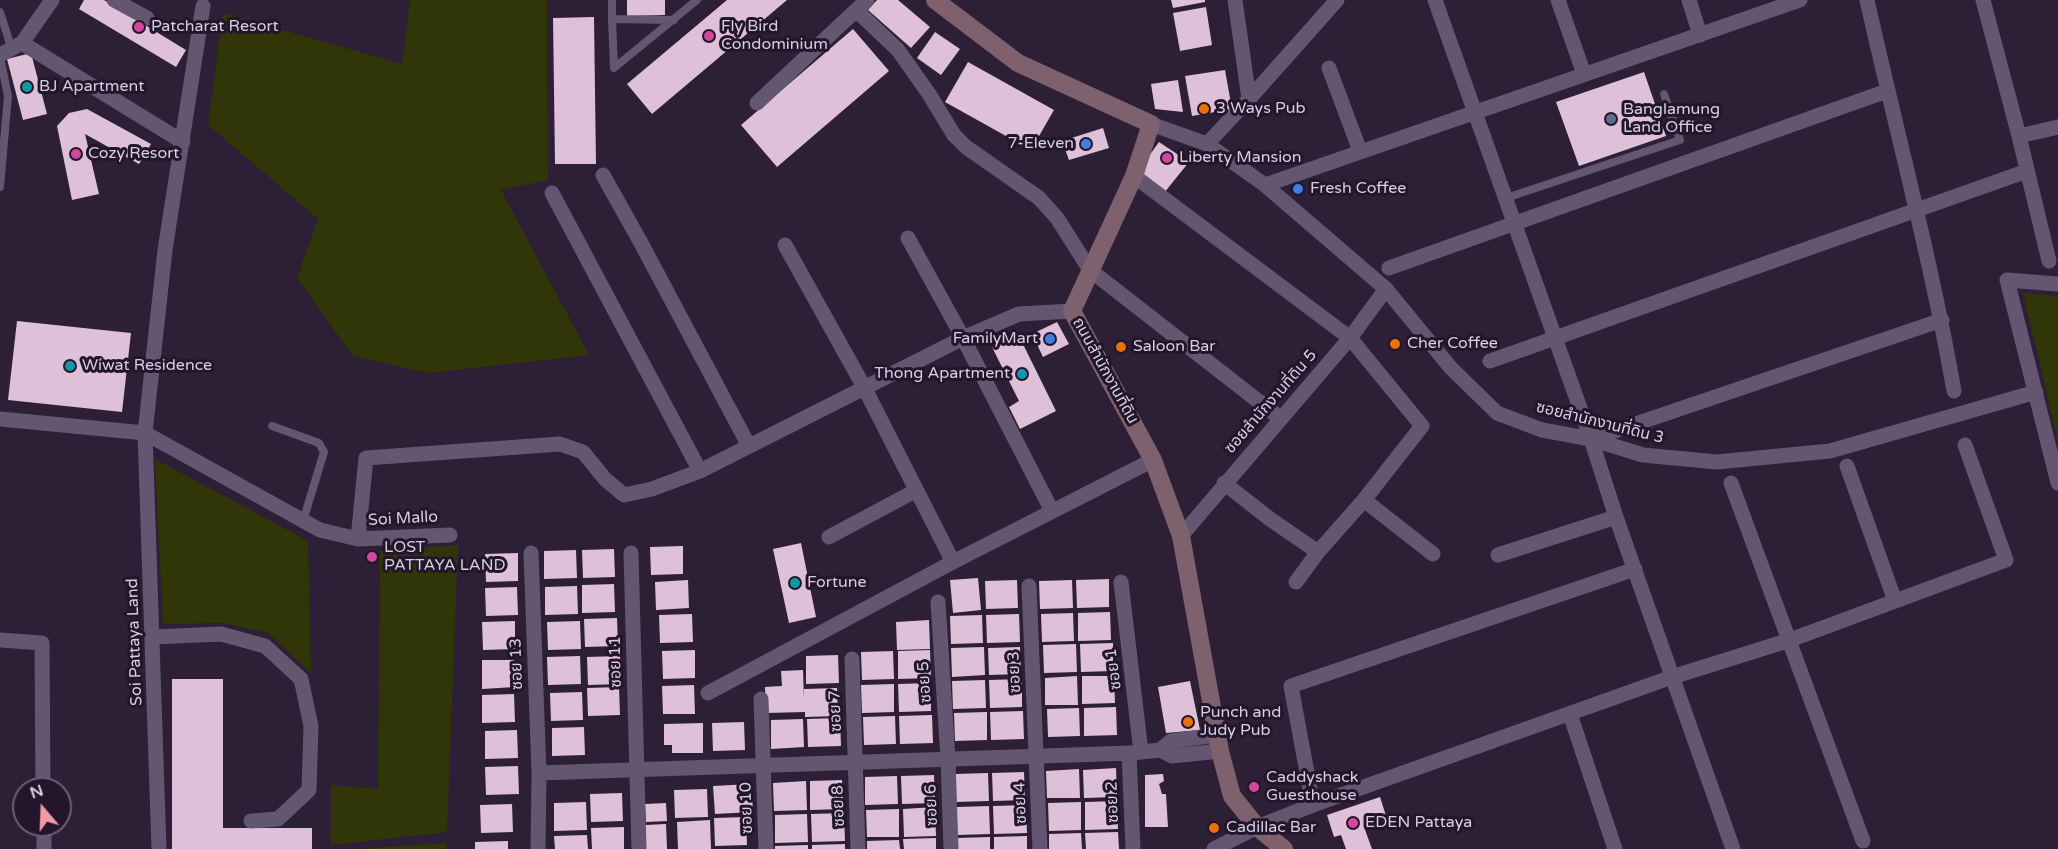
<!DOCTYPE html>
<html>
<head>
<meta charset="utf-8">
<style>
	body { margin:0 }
	#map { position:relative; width:2058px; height:849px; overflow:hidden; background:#2d1f36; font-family:"Varela Round",sans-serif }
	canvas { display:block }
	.north { position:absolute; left:12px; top:777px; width:60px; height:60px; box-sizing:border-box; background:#23152c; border:2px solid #6b5f73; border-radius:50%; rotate:341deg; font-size:16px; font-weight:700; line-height:24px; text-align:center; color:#d7cfde }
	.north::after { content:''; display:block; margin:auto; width:21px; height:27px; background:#f49aa2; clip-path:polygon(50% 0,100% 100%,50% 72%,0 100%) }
</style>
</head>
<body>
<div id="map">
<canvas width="2058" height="849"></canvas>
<div class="north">N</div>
</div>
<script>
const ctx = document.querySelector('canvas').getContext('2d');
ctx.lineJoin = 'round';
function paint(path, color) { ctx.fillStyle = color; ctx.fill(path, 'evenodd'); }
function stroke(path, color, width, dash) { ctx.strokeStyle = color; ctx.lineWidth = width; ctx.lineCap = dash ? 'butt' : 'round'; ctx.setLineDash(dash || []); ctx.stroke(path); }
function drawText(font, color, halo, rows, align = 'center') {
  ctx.font = font + ' "Varela Round","Noto Sans Thai",sans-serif'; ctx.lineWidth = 6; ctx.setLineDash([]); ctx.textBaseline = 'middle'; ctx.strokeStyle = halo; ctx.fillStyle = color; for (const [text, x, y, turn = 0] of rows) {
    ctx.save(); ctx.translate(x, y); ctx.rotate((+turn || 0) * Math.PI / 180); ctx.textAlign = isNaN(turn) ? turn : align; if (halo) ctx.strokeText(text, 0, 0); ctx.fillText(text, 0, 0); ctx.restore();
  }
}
const green = new Path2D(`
	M410 0H547L548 180 501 190 589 355 428 373 353 356 297 278 318 219 208 125 223 13 402 64Z
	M2023 293 2058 296V441Z
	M155 459 308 541 311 673 268 633 224 623 163 624Z
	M458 545 447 832 331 845V785L378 789 380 551Z
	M447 843 446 849H357Z`);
const building = new Path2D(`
	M84 0H104L186 50 176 67 79 9Z
	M627 0H665V15L627 16Z
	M727 0H787L652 114 627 84Z
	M877 0H898L930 27 911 48 868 10Z
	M1171 0H1205V2L1173 8Z
	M1206 7 1212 45 1180 51 1173 13Z
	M594 17 596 164H555L553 18Z
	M853 29 889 71 777 167 741 125Z
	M935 32 960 49 941 75 917 58Z
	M31 53 47 114 23 120 7 59Z
	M968 62 1054 110 1031 150 945 102Z
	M1225 70 1232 109 1192 116 1185 76Z
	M1644 72 1666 136 1579 166 1556 102Z
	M1178 80 1183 112 1155 109 1151 84Z
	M87 109 151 144 139 164 85 134 99 194 72 200 57 126 69 113Z
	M1103 128 1109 148 1069 160 1062 141Z
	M1159 142 1189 162 1164 193 1136 174Z
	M17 321 131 333 122 412 8 400Z
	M1057 322 1069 344 1043 357 1032 334Z
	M1018 334 1056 411 1020 429 1009 407 1019 401 992 347Z
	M801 543 816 617 789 623 773 549Z
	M683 546V574L651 575 650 547Z
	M614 549 615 577 583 578 582 550Z
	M576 550 577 578 544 579V551Z
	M518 553V581L486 582 485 554Z
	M978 578 981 610 953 613 950 580Z
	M1109 579V607L1077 608 1076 580Z
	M688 580 689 608 656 610 655 582Z
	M1017 580 1018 608 986 609 985 581Z
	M1072 580 1073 608 1040 609 1039 581Z
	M614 584 615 612 582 613V585Z
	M577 586 578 614 545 615V587Z
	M517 587 518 615 486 616 485 588Z
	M1110 612 1111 640 1078 641V613Z
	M1073 613 1074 641 1042 642 1041 614Z
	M692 614 693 642 660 643 659 615Z
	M1019 614 1020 642 987 643 986 615Z
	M982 615 983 643 951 644 950 616Z
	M617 618 618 646 585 647 584 619Z
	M929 620 930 649 897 650 896 622Z
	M515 621V649L483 650 482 622Z
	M580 621 581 649 548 650 547 622Z
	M1113 643V671L1081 672 1080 644Z
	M1076 644 1077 672 1044 673 1043 645Z
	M984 647 985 675 952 677 951 648Z
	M1020 647 1021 674 989 675 988 648Z
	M695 650V678L663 679 662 651Z
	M930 650 931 678 898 679V651Z
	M893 651 894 679 862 680 861 652Z
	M838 655 839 683 806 684V656Z
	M580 656 581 684 548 685 547 657Z
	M620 656 621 684 588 685 587 657Z
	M482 660H514L515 687 482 689Z
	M803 670 804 699V689L837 688 838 716 805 717V712L766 713 765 687 782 686 781 671Z
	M1077 676 1078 705H1045V678Z
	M1082 676H1114L1115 703 1082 704Z
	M172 679H223V828H312V849H172Z
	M1022 679V707L990 708 989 680Z
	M985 680 986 708 953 709 952 681Z
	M1190 681 1200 730 1166 733 1158 687Z
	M931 683V711L899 712 898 684Z
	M894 684V712L862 713 861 685Z
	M694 685 695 714H663L662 686Z
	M619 687 620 715 588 716 587 688Z
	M582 692 583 720 551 721 550 693Z
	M514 694 515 722 482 723V695Z
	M1116 707 1117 735 1084 736V708Z
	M1079 708 1080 736 1048 737 1047 709Z
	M1023 711 1024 739 991 740 990 712Z
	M987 712V740L955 741 954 713Z
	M932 715 933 743 900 744 899 716Z
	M895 716 896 744 864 745 863 717Z
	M840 718 841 746 808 747 807 719Z
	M803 719 804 747 771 749V720Z
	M744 722 745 750 713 751 712 723Z
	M703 723V753H672V745H664V724Z
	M584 727 585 755 552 756V728Z
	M517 730 518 758 485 759V731Z
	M518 766 519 794 486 795 485 767Z
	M1116 768 1117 797 1084 798 1083 770Z
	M1079 769 1080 798H1047L1046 771Z
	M1024 772 1025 800 993 801 992 773Z
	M988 773 989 801 956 802 955 774Z
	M1163 774 1164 781 1159 784 1162 794H1166L1168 827H1145V775Z
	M934 775 935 803 902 804 901 776Z
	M897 776 898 804 865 805V777Z
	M842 780 843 809 810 810V781Z
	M806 781 807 810 774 811 773 783Z
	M751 784 753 812 715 814 713 786Z
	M707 789 708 817 675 818 674 790Z
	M622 793 623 821 591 822 590 794Z
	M1380 797 1387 819 1364 827 1372 849H1346L1341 835 1334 837 1327 815Z
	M1117 801 1118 829 1085 830V802Z
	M586 802 587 830 554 831V803Z
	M1081 802V830L1049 831 1048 803Z
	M666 803 667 821 646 822 645 804Z
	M512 804 513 832 481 833 480 805Z
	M1026 805 1027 833 994 834 993 806Z
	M989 806 990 834 957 835V807Z
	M935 807 936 836 904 837 903 809Z
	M899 809V837H867L866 810Z
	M844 813 845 841 812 842 811 814Z
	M807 814 808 842 775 843V815Z
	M746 817 747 845 715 846 714 818Z
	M710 820 711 849H678L677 822Z
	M666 824 667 849H646L645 825Z
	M624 827V849H592L591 828Z
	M1118 832 1119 849H1086L1085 833Z
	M1081 833 1082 849H1049V834Z
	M587 835 588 849H555L554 836Z
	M1027 836V849H994V837Z
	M990 837V849H958L957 838Z
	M936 838V849H904L903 839Z
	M899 840 900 849H867V841Z
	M508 841V849H475V842Z
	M845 844V849H812V845Z
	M808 845V849H775V846Z`);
const lane = new Path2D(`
	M612 0V19
	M0 12 12 50
	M674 20 612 19 614 68 697 0
	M0 57 8 96 0 187
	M1506 198 1680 140 1664 94
	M272 426 319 443 324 452 303 521`);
const street = new Path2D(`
	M114 0 147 18
	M1235 0 1249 99
	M1435 0 1591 439 1616 517 1733 849
	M1558 0 1584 74
	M1689 0 1700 35
	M1867 0C1896 130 1931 259 1954 391
	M1983 0 2019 136 2049 261
	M857 11 898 50 929 94 954 135 966 147 1039 198 1057 218 1090 270 1280 418
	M22 43 183 142
	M0 55 22 43 52 0
	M1329 68 1360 151
	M757 103 867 0
	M1151 124 1207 144 1265 185 1386 289 1451 368 1497 413 1542 430 1591 439 1643 455 1717 462 1830 451 2036 392
	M2019 136 2058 127
	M1207 144 1249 99 1337 0
	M603 175 641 243 749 446
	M1134 176 1350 338 1422 426 1364 500 1318 552 1296 582
	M1265 185 1800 0
	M552 193 700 471
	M908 238 963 338 1052 511
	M785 245 864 387 953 562
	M1389 268 1887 91
	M2058 284 2007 280 2058 483
	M1490 361 2027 171
	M0 419 145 433 320 530 358 539 450 535
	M1591 439 1942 320
	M1847 466 1895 601
	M1224 483 1270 519 1318 552
	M1731 483 1863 841
	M1364 500 1433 554
	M1181 536 1350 338 1386 289
	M829 537 915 491
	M358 539 366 458 560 444 583 452 605 479 624 495 652 489 700 471 963 338 1019 314 1072 311
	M531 553 539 773 538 849
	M631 553 639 849
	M1498 555 1616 517
	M1121 582 1141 752
	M1029 586 1040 849
	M938 602 948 759 951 849
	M153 637 221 634 265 646 301 679 311 726 309 790 278 819 251 821
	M0 640 42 643 43 789
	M852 659 858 849
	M708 693 953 562 1153 460
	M761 699 766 849
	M1570 714 1615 849
	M1160 750 1171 741 1217 735
	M1129 753 1133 849
	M539 773 1131 753 1160 750 1172 756 1220 751
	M1313 805 1291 686 1635 569
	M44 825V849
	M159 849 145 433 165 250 203 6
	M1214 849 1257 827 1313 805 1672 677 1790 640 2006 560 1965 445`);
const secondary = new Path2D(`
	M935 0 1018 63 1151 124 1134 176 1072 311 1153 460 1181 536 1220 751 1232 796 1257 827 1284 849`);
const markers = [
	[139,27,6,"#d1479c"],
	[709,36,6,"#d1479c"],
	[27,87,6,"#0f9aa8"],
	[1204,109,6,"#e8710a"],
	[1611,119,6,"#5c6f8a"],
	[1086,144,6,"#3f7fe0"],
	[76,154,6,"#d1479c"],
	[1167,158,6,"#d1479c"],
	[1298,189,6,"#3f7fe0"],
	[1050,339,6,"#3f7fe0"],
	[1395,344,6,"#e8710a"],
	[1121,347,6,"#e8710a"],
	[70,366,6,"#0f9aa8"],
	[1022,374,6,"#0f9aa8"],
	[372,557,6,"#d1479c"],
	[795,583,6,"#0f9aa8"],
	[1188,722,6,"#e8710a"],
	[1254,787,6,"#d1479c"],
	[1353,823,6,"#d1479c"],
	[1214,828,6,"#e8710a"]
];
const poiNames = [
	["Patcharat Resort",151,27],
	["Fly Bird",721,27],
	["Condominium",721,45],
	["BJ Apartment",39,87],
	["3 Ways Pub",1216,109],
	["Banglamung",1623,110],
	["Land Office",1623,128],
	["7-Eleven",1074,144,"right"],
	["Cozy Resort",88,154],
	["Liberty Mansion",1179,158],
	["Fresh Coffee",1310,189],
	["FamilyMart",1038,339,"right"],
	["Cher Coffee",1407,344],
	["Saloon Bar",1133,347],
	["Wiwat Residence",82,366],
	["Thong Apartment",1010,374,"right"],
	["LOST",384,548],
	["PATTAYA LAND",384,566],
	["Fortune",807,583],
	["Punch and",1200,713],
	["Judy Pub",1200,731],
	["Caddyshack",1266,778],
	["Guesthouse",1266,796],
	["EDEN Pattaya",1365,823],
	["Cadillac Bar",1226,828]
];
const streetNames = [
	["ถนนสำนักงานที่ดิน",1105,371,61],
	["ซอยสำนักงานที่ดิน 5",1271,402,-49],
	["ซอยสำนักงานที่ดิน 3",1600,423,14],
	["Soi Mallo",403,519,-3],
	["Soi Pattaya Land",135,642,-92],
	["ซอย 11",616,662,-91],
	["ซอย 13",517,664,-92],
	["ซอย 1",1114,669,-97],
	["ซอย 3",1015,672,-93],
	["ซอย 5",925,682,-94],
	["ซอย 7",836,711,-92],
	["ซอย 2",1113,802,-92],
	["ซอย 4",1021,803,-92],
	["ซอย 6",932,805,-92],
	["ซอย 8",839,806,-92],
	["ซอย 10",747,808,-92]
];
paint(green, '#303608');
paint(building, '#dec1d8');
stroke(lane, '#645570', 8);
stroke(street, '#645570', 15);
stroke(secondary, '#7f606d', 18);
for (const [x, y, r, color] of markers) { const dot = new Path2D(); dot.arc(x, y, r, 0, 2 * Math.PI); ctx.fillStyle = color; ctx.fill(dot); stroke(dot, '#23152c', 2); }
drawText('16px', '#d7cfde', '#23152c', poiNames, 'left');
drawText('16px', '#d7cfde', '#23152c', streetNames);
</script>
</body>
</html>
